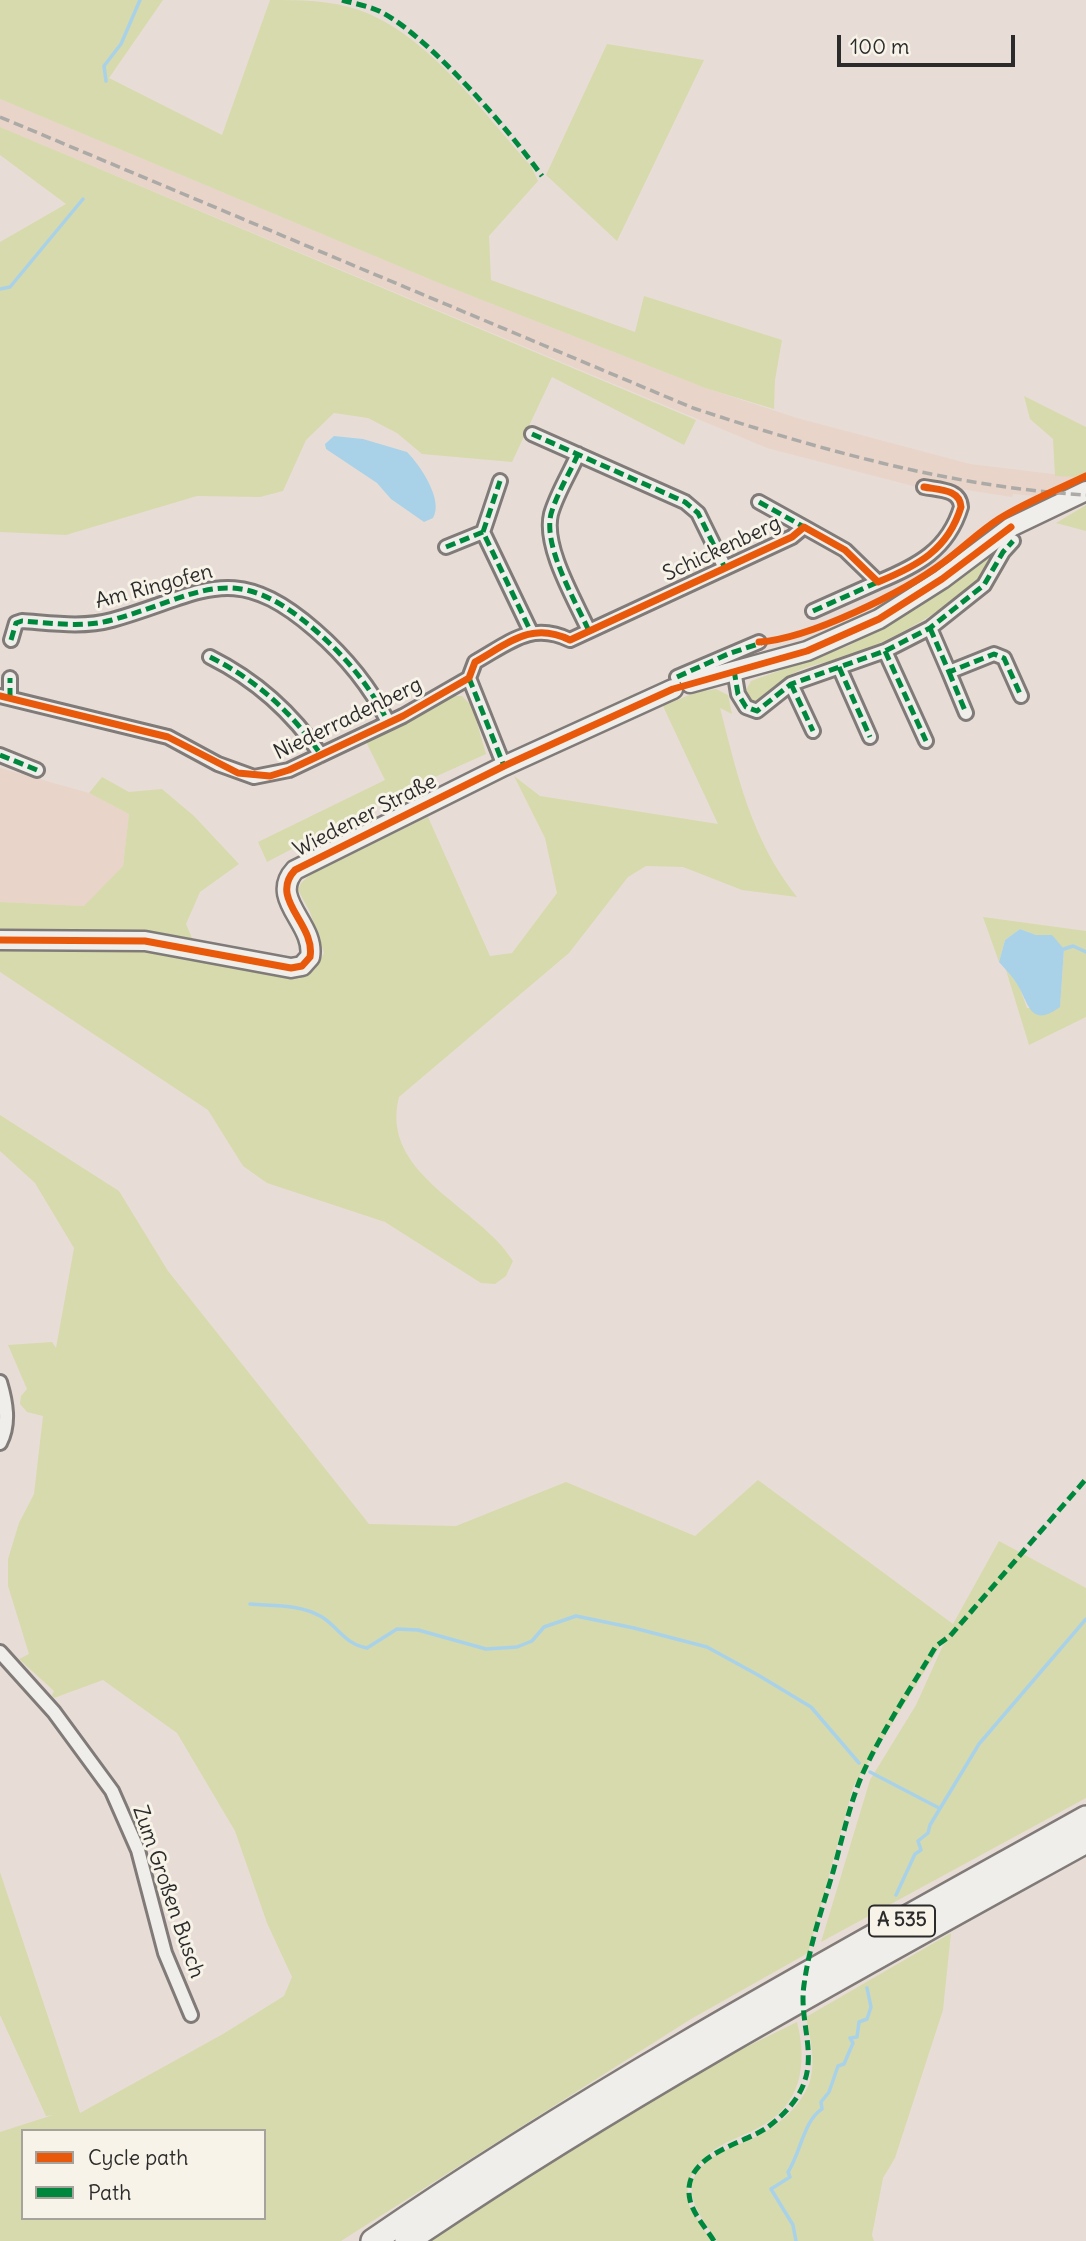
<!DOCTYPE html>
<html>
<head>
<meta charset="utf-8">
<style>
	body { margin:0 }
	#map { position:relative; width:1086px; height:2241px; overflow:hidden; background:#e7ddd6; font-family:Delius,sans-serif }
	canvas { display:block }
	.legend { position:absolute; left:21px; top:2129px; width:245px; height:91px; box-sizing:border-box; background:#f7f3e8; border:2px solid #a5a39c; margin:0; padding:9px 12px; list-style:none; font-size:21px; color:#2b2b2b }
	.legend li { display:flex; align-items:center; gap:14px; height:35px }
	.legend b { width:35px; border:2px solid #a5a39c }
	.scale { position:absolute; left:837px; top:35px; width:178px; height:32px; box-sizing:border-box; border:4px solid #2b2b2b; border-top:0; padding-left:9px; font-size:21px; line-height:24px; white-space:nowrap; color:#2b2b2b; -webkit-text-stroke:5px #f7f3e8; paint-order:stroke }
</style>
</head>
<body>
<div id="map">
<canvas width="1086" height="2241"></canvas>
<ul class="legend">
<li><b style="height:9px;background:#e8590c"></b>Cycle path</li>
<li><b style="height:9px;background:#00873e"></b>Path</li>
</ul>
<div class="scale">100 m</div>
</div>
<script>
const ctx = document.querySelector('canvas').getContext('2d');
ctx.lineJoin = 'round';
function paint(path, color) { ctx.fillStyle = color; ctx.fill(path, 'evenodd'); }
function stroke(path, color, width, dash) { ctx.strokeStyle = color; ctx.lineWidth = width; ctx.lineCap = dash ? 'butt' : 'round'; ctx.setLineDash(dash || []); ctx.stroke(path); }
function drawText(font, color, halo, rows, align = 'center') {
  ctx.font = font + ' Delius,sans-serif'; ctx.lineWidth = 6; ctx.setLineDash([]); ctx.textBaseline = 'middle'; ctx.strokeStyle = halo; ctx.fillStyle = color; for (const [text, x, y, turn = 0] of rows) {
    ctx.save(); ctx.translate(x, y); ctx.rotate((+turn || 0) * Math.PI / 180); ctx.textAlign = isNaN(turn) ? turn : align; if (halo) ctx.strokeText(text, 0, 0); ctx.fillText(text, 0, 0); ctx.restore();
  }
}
const built = new Path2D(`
	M0 99 439 283 705 388 797 418 970 464 1086 478V500L1013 494 1012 497 941 486 940 493 767 448 0 127Z
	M0 768 89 793 129 814 123 866 85 906 0 902Z`);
const green = new Path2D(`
	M0 0H163L109 78 222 135 270 0C300 0 330 0 359 10 428 34 483 113 531 166L538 181 489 236 491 280 635 332 644 296 782 340 775 380 774 409 705 388 439 283 0 99Z
	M607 44 704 60 617 241 546 175Z
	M0 127 696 420 684 445 552 377 512 462 422 454 397 433 368 418 334 413 306 440 283 491 260 497 197 496 66 535 0 532V242L66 204 0 155Z
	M1024 396 1086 427V472L1075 477 1055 476 1053 439 1030 419Z
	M1086 505V531L1056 523Z
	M992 551 990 570C950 607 903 635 852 655 835 661 817 663 800 670 783 677 773 694 758 703L751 701 746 690 751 681 848 646 919 607Z
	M716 689 728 695 732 714 720 708C738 777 751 839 797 897L742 890 683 867 646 866 628 877 569 953 399 1097C379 1175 479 1206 513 1261L506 1276 495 1284 481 1283 385 1222 267 1183 243 1166 208 1110 0 972V902L84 906 123 866 129 814 89 793 102 777 129 792 162 789 194 816 239 864 200 892 186 924 202 961 299 979 314 970 324 953 310 912 298 890 301 883 311 874 428 817 490 956 512 953 557 893 545 838 514 776 540 796 718 824 663 706 694 693Z
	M450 696H462L472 706 486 754 397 794 267 862 258 842 385 780 365 740 405 724Z
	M983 917 1086 931V1017L1029 1045 1006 970 1019 986 1027 1008 1060 1006 1064 949 1044 935H1036L1020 929 1005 940 999 962Z
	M0 1115 119 1191 168 1271 369 1524 456 1526 566 1482 695 1536 758 1480 953 1624 999 1541 1086 1588V1798L821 1942 870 1780 916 1705 949 1632 853 1787 808 1953 691 2019 341 2241H0V2132L53 2115 46 2116 0 2015V1872L80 2113 223 2034 284 1996 292 1977 267 1923 235 1831 177 1733 103 1680 54 1698 52 1695 54 1691 19 1659 29 1654 8 1586V1559L19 1523 34 1494 43 1416 27 1412 20 1404 21 1396 27 1389 8 1345 52 1342 56 1348 74 1248 35 1183 0 1151ZM23 2131H264V2218H23Z
	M951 1933 943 2010 895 2158 883 2178 872 2235 874 2241H717C709 2227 694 2211 692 2194 689 2154 740 2148 765 2132 784 2121 803 2102 810 2081 816 2060 810 2037 806 2017Z
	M797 2022C808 2065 801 2106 758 2128 743 2136 723 2142 710 2153 700 2161 694 2172 687 2183L689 2205 711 2241H424L681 2079Z`);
const water = new Path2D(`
	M334 436 363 439 407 452C420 465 444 500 433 518L424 522 391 499 377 483 326 449 325 444Z
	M1020 929 1036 935H1052L1064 949 1060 1007C1030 1029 1029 1003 1017 984 1012 976 1005 969 999 962L1005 940Z`);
const stream = new Path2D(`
	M106 81 104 66 121 44 140 0
	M0 289 10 287 83 199
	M1064 949 1073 946 1086 952
	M250 1604C274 1606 300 1604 322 1617 339 1628 345 1644 367 1648L397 1629 418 1630 486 1649 517 1647 532 1641 544 1627 576 1616 634 1628 707 1647 758 1675 811 1707 859 1763
	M870 1772 939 1808
	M896 1895 915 1854 921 1850 918 1841 928 1833 930 1825 979 1744 1086 1619
	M796 2241 793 2225 771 2189 790 2177 788 2172C800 2154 804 2120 822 2109L821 2102 829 2092 838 2066 844 2064 853 2043 850 2038 857 2037 859 2022 867 2019 871 2007 867 1988`);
const minor = new Path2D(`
	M532 434 685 502 698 513 725 568
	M578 454C570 473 557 493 551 514 543 547 575 600 589 631
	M759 502 804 527
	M483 532 500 481
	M446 547 483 532 531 632
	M813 611 878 582
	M930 628 949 672 994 654 1004 658 1021 696
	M11 640 16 623 22 621C51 623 83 628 112 620 202 595 232 558 315 630 345 656 370 686 388 722
	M885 651 926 741
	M210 657C256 680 292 712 321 755
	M839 667 870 737
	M734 670 738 694 746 707 757 711 791 684 885 651 930 628 984 585 1003 552 1013 541
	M949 672 966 713
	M677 677 759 642
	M469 678 475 662C509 643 531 621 570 640L792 537 804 527 845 550 878 582C917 566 948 550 961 507 960 489 939 490 924 487
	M469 678 504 766
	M791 684 813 731
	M0 696 168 737 218 764 254 777 289 770 403 716 469 678
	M10 698V678
	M0 755 37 770
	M0 1382C6 1402 10 1424 0 1443
	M0 1652 54 1712 112 1791 138 1850 165 1953 191 2015`);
const secondary = new Path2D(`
	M690 683 807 651 879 619 942 579 1011 527 1086 491
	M0 940 145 941 291 968 302 966 310 957C316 924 268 899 295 870L504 766 673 689`);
const motorway = new Path2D(`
	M373 2241C601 2084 844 1953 1086 1818
	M407 2241C625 2093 856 1968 1086 1841`);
const rail = new Path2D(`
	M0 117 693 408C821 450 951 487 1086 495`);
const quiet = new Path2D(`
	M342 0C355 4 371 6 383 13 431 39 510 131 542 176
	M532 434 685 502 698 513 725 568
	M578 454C570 473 557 493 551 514 543 547 575 600 589 631
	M759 502 804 527
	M483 532 500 481
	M446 547 483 532 531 632
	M813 611 878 582
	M930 628 949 672 994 654 1004 658 1021 696
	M11 640 16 623 22 621C51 623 83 628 112 620 202 595 232 558 315 630 345 656 370 686 388 722
	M885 651 926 741
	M210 657C256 680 292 712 321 755
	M839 667 870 737
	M734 670 738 694 746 707 757 711 791 684 885 651 930 628 984 585 1003 552 1013 541
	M949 672 966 713
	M677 677 728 654 764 642
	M469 678 504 766
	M791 684 813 731
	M10 698V678
	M0 755 37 770
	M714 2241C706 2228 693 2214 690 2200 680 2156 740 2145 765 2129 782 2117 799 2100 805 2080 815 2050 799 2017 804 1985 809 1947 822 1909 833 1872 842 1840 849 1806 862 1775 882 1731 911 1688 936 1646L950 1636 1086 1479`);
const cycleway = new Path2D(`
	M759 642C809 639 904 592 944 562 963 548 980 531 999 519 1026 502 1057 490 1086 476
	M0 696 168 737 238 773 270 776 289 770 403 716 469 678 475 662C509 643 531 621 570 640L792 537 804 527 845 550 878 582C917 566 948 550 961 507 960 489 939 490 924 487
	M0 940 145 941 291 968 302 966 310 957C316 924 268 899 295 870L504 766 673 689 807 651 879 619 942 579 1011 527`);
const shields = [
	[902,1921,66]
];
const shieldNames = [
	["A 535",902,1921]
];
const streetNames = [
	["Schickenberg",722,549,-25],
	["Am Ringofen",154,587,-15],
	["Niederradenberg",348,719,-26],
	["Wiedener Straße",365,816,-27],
	["Zum Großen Busch",168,1892,71]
];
paint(built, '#e8d4c8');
paint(green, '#d7daac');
paint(water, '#a9d2e8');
stroke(stream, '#a9d2e8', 3.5);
stroke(minor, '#807b78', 18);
stroke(secondary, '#807b78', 23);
stroke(motorway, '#807b78', 28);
stroke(minor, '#f0eeea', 12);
stroke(secondary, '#f0eeea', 18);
stroke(motorway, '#f0eeea', 23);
stroke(rail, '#acaaa7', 3.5, [10, 5]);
stroke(quiet, '#00873e', 5, [10, 5]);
stroke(cycleway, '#e8590c', 7);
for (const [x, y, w] of shields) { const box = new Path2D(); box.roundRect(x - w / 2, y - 15.5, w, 31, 5); ctx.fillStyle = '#f7f3e8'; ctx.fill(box); stroke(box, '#2b2b2b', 2); }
drawText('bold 19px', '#2b2b2b', null, shieldNames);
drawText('21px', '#2b2b2b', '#f7f3e8', streetNames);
</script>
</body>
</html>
